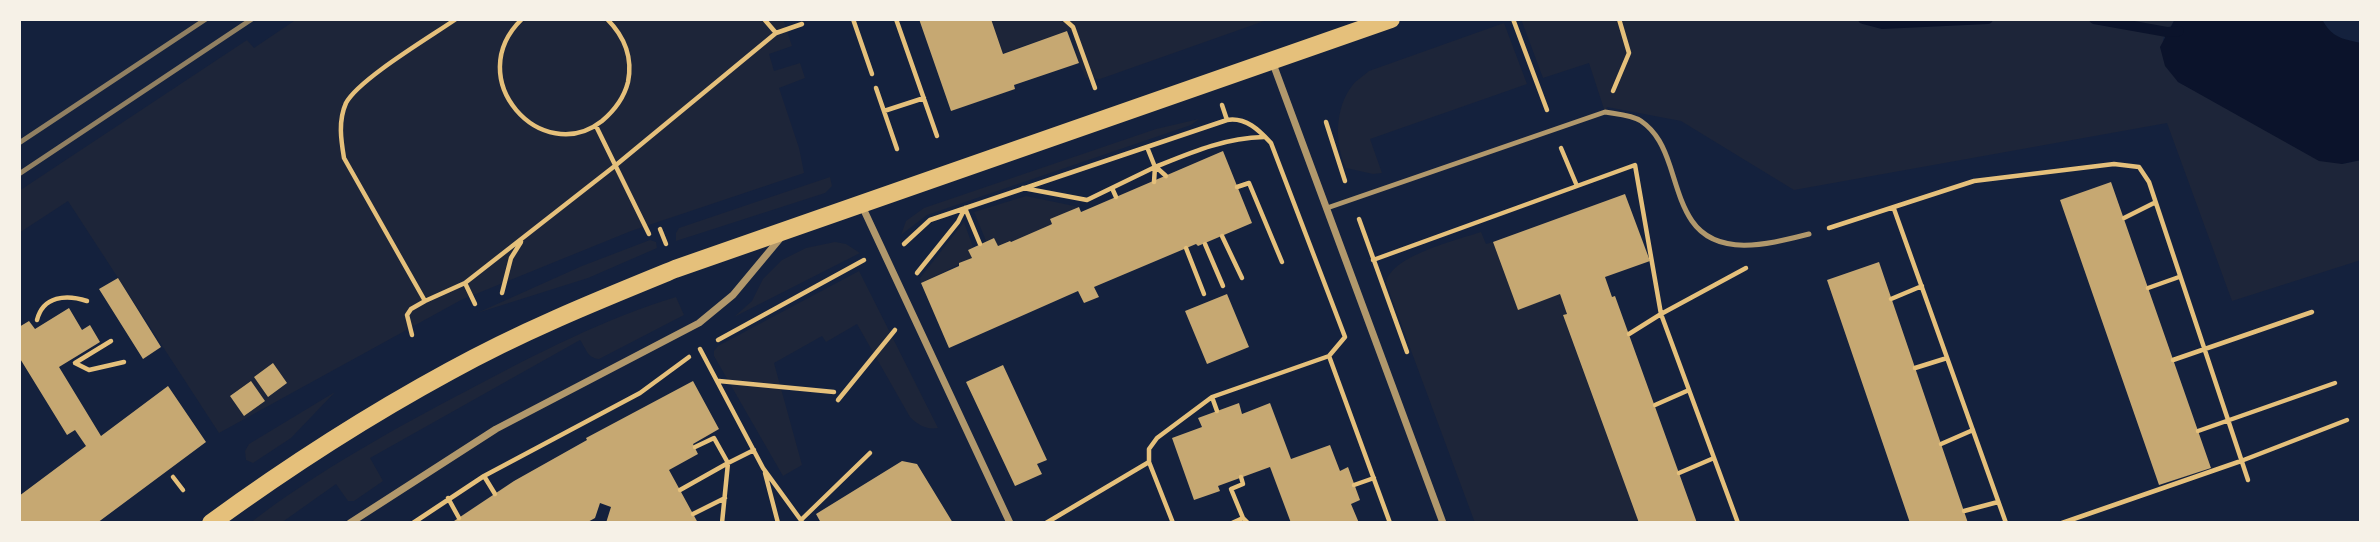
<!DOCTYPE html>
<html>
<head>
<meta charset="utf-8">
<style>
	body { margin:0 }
	#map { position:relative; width:2380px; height:542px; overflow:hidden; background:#14213d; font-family:"Golos Text",sans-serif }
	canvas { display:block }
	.frame { position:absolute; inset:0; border:21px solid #f6f1e7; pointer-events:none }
</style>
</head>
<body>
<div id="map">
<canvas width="2380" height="542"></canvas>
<div class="frame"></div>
</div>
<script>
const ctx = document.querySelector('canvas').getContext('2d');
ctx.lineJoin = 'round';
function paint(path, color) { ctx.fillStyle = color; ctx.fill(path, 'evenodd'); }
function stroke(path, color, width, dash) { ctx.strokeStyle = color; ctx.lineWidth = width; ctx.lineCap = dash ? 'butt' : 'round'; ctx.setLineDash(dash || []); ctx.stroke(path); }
const green = new Path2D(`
	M297 19H783L792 46 769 54 774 71 800 63 805 78 779 88 799 148 804 173 631 231 461 300 219 433 68 201 19 233V191L247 40 254 48Z
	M991 19H1270L1100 79 1086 78 1079 63 1072 32 1067 31 1003 53Z
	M1521 19H2175L2163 39 2178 82 2342 164 2361 160V260L2232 301 2167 123 1794 190 1681 121 1607 107 1605 112 1589 63 1543 78Z
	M1504 23 1527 84 1370 139 1382 173 1373 174 1346 168C1334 143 1335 108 1352 86 1356 80 1364 76 1369 71Z
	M1199 119 1191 125 927 215 901 235 906 221 924 208 1156 129Z
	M830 177 832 186 825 193 676 241V233L679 228Z
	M1026 196 1079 207 1050 219 1052 224 1050 225 1011 242 1009 241 998 246 994 238 986 241 974 212Z
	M964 222 973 247 968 250 972 258 921 283 920 278Z
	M1481 232 1486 244 1493 242 1518 309 1560 294 1567 314 1563 316 1639 523H1475L1386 283C1390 256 1457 240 1481 232Z
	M650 240 656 242 657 248 588 278 477 313 582 266Z
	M835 242 846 244 860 253 734 317 752 301 763 279 782 260 806 248Z
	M859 271 938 428C926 430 918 425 910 417L857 324 826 342 822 336 774 363 802 465 783 476 714 356V351L718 346Z
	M676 297 684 315 599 359C587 358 586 348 580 340L370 458 383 481 354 501H348L336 484 281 523H250C319 470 396 428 472 388 538 353 604 319 676 297Z
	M335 392 291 438 253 463 246 460 245 451 249 444Z`);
const water = new Path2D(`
	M2175 19H2322C2331 37 2342 39 2361 43V160L2342 164 2319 161 2178 82 2165 66 2160 47Z`);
const stream = new Path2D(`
	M1863 19 1882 24 1988 19
	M2094 19 2167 32 2179 31`);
const building = new Path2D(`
	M919 19H991L1003 54 1067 31 1079 63 1014 85 1015 89 951 111Z
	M1223 151 1252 223 1198 246 1196 244 1094 287 1099 297 1084 303 1078 291 949 348 921 283 959 266V263L972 258 968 250 994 238 998 246 1010 241 1011 242 1050 225 1052 224 1050 219 1079 207 1081 212Z
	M2111 182 2211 468 2159 485 2060 200Z
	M1625 194 1650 261 1605 277 1612 297 1615 296 1697 523H1639L1563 315 1567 314 1560 294 1518 310 1493 242Z
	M1879 262 1968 523H1910L1827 280Z
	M118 278 161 347 143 359 99 289Z
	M1227 294 1249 347 1207 364 1185 311Z
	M69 308 82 330 90 325 100 342 59 367 101 436 168 386 206 442 97 523H19V496L86 446 75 430 67 435 19 357V327L29 321 35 329Z
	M273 363 287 383 268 397 254 377Z
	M1003 365 1047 460 1037 464 1042 474 1015 486 966 382Z
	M251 381 265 401 244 416 230 396Z
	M693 381 719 429 693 444 698 454 669 470 698 523H606L611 507 600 503 595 518 586 523H451L514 481 587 440 586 438Z
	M1239 403 1242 414 1270 403 1291 459 1330 445 1340 471 1348 467 1360 500 1351 504 1359 523H1291L1270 467 1218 486 1220 491 1194 500 1172 438 1202 427 1198 418Z
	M902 461 917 464 953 523H821L816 514Z`);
const path = new Path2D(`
	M456 19C430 37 359 79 346 103 338 121 341 140 344 158L425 301 465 283 616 165 776 33 764 19
	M522 19C460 79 542 168 602 121 615 110 624 98 628 82 633 57 624 36 607 19
	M853 19 872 74
	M896 19 937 136
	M1064 19 1073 27 1095 88
	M1513 19 1547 110
	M776 33 802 24
	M876 88 897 149
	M1613 91 1629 53 1619 19
	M1222 105 1227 120
	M884 111 924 98
	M1326 122 1345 181
	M596 126 649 234
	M1561 148 1577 186
	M1156 167 1166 176
	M1154 182 1155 167C1192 152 1224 138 1264 137
	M1237 187 1249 183 1282 262
	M1023 188 1087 200 1155 167 1147 147
	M1112 188 1116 197
	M1894 209 2006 523
	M2124 218 2154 203
	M1359 219 1407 352
	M1829 228 1974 181 2114 164 2139 167 2149 182 2248 480
	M660 229 666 244
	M1222 236 1242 278
	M904 244 930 220 1227 120C1246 117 1259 130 1271 143L1345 337 1329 356 1212 397 1157 438 1149 449V462L1046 523
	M1205 244 1223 286
	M1186 248 1204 294
	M1373 260 1635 165 1661 314 1738 523
	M917 273 958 222 965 208 980 244
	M465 283 475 304
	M2148 288 2179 277
	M502 293 511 258 521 242
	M1891 299 1922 286
	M37 320C43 296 66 294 87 301
	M1629 334 1661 314 1746 268
	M412 335 407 315 411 309 425 301
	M718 340 864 260
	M111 341 75 363 89 370 124 362
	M700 349 763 468 803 523
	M1329 356 1390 523
	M2173 360 2312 312
	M1915 368 1947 358
	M719 381 834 392
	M1212 397 1217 411
	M838 400 895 330
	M1655 405 1689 390
	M2198 431 2335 383
	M1941 444 1973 430
	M695 447 714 438 728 463 754 450
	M1149 462 1173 523
	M765 473 778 523
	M1679 473 1714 458
	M484 476 495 494
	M173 477 183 490
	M1241 477 1243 484 1231 489 1243 518
	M1354 485 1374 478
	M680 490 728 463 722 523
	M448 498 459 518
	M1964 511 1998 502
	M693 514 725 498
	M801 520 870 453
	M413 523 484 476 640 393 689 357
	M1232 523 1243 518 1248 523
	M2062 523 2241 461 2347 420`);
const service = new Path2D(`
	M1327 208 1605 112C1616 114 1632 115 1641 121 1657 132 1664 148 1670 166 1676 184 1681 205 1692 221 1718 259 1773 243 1809 234`);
const minor = new Path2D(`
	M1272 61 1443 523
	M862 206 1010 523
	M350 523 496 429 699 323 733 295 783 235`);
const primary = new Path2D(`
	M211 523C288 467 367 416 450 371 522 331 599 300 675 269L1391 19`);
const rail = new Path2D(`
	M19 143 206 19
	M19 174 252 19`);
paint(green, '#1d2539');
paint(water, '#0b132b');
stroke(stream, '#0b132b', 10);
paint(building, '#c6a872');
stroke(path, '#e5c07b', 4.5);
stroke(service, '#b1986c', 5);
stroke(minor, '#b1986c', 7);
stroke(primary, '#e5c07b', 18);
stroke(rail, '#918062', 5);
</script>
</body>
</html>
